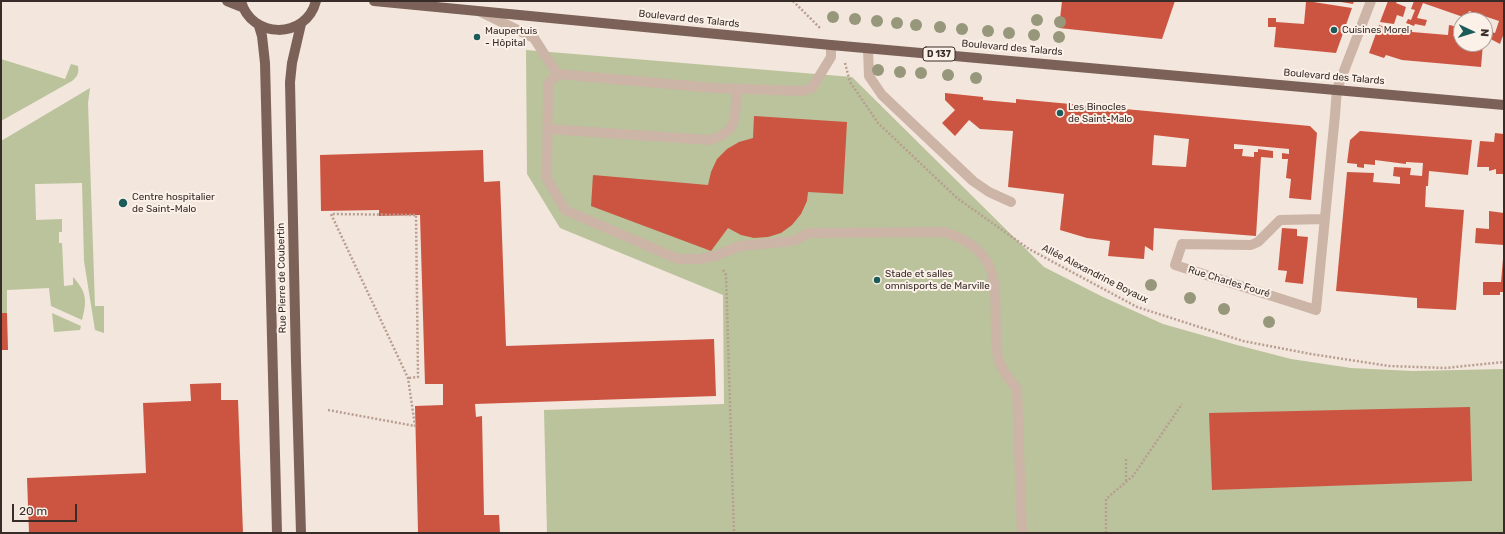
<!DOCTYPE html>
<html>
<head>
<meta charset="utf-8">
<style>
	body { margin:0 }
	#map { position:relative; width:1505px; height:534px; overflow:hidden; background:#f3e6dc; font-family:Rubik,sans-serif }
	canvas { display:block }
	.frame { position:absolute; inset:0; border:2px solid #382c28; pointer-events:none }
	.north { position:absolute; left:1453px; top:12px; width:40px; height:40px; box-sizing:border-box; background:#fbf1e9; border:1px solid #ada29c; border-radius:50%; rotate:94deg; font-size:11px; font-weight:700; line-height:16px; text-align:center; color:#382c28 }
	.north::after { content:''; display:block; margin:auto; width:14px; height:18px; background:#1b5c5a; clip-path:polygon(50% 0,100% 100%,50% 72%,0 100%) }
	.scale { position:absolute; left:12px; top:504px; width:65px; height:18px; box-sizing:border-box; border:2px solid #382c28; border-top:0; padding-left:5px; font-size:12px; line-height:14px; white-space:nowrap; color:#382c28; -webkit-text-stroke:3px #fbf1e9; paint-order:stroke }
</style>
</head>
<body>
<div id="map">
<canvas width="1505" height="534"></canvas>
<div class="frame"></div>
<div class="north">N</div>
<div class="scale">20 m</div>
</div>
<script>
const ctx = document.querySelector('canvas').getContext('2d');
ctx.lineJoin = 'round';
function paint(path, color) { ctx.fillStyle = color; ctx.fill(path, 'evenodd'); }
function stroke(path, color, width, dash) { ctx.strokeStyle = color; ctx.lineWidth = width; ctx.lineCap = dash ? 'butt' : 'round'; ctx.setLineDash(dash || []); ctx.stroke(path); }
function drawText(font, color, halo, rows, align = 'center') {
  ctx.font = font + ' Rubik,sans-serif'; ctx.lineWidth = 4; ctx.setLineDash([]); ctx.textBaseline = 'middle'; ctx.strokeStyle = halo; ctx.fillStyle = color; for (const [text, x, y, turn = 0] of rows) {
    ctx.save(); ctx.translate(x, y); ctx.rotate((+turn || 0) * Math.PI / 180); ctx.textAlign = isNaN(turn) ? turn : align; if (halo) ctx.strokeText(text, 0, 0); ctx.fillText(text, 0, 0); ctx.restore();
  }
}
const green = new Path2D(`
	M526 50 852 77 1044 267 1103 297 1163 324 1237 345 1291 359 1351 368 1412 371 1504 369V533H547L544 410 724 404 723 295 560 228 527 174Z
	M1 59 65 79 71 64 78 66C79 73 78 76 72 81L1 121Z
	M90 88 88 103 95 306H104V333L95 330 84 261 82 183 35 184 36 220 62 219V232H59V243H62L64 286 73 285V277C87 292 87 301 82 320L51 306 49 288 7 290V313H1V141Z
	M52 313 81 326 80 330 54 332Z`);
const building = new Path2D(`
	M1062 1H1175L1162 39 1059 28Z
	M1307 1 1352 8 1336 53 1274 47 1276 27H1268V18H1276V22L1304 24 1306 2Z
	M1335 1H1354L1353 4Z
	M1388 1H1397L1396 3 1406 7 1403 17 1397 15 1394 24 1380 22Z
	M1414 1 1504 2V33L1500 44 1485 36V30L1495 33 1499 21 1469 11 1466 18 1423 3 1417 18 1427 20 1425 26 1415 24 1414 26 1406 23 1408 19 1411 20 1415 10 1411 9Z
	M1379 25 1405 35 1408 29 1412 30V32L1448 35 1449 25 1454 26 1453 36 1461 37V44H1483L1481 67 1402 60 1386 55 1384 58 1369 53Z
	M945 93 983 97V100L1016 103V99L1310 126 1317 133 1311 200 1289 198 1291 179 1286 178 1288 159H1282V153L1289 154V149L1234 144V149H1243L1242 156 1254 157V152H1258V149L1273 151V158L1261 157 1256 236 1154 228 1153 251 1145 246 1144 259 1108 256 1110 241 1087 238 1060 230 1064 194 1008 187 1013 131 980 129 969 120 955 136 942 123 955 110 945 100ZM1154 135 1189 139 1186 167 1152 165Z
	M754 116 847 122 843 194 808 192 807 201 801 214 792 225 781 233 768 237 754 238 741 235 728 228 711 251 591 206 593 175 708 185 711 172 717 159 727 149 739 142 753 138Z
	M1360 131 1472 140 1468 175 1429 171 1428 186H1426L1425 207 1464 210 1456 310 1417 308V298L1336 291 1347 172 1374 173 1373 182 1400 184V177L1393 176 1394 167 1411 168 1410 175 1422 176 1423 163 1406 162V164L1375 160V165L1364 164V168L1357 167V164L1347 163 1350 140Z
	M1495 133 1504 134V174H1496V169L1489 171V167H1477L1480 141 1494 142Z
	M483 150 484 182 500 181 506 346 714 339 716 396 475 404 476 417 482 416 484 515H499L500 533 418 532 415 406 443 405V384H425L420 215 379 216V210L321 211 320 155Z
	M1489 211 1504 213V245L1475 243 1476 228 1489 229Z
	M1282 228 1297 229V236L1308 237 1303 284 1285 282 1287 271 1278 270Z
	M1503 259 1504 292H1500V295H1483V282H1501Z
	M1 313H7L8 350H1Z
	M221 383V400H238L243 533H29L27 478 146 473 143 403 191 401 190 384Z
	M1470 407 1472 481 1212 490 1209 413Z`);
const path = new Path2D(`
	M793 1 820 28
	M845 63 850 82 878 123 957 198 1029 249 1137 307 1243 341 1311 354 1389 366 1445 368 1504 362
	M723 270 726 275 734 533
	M328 410 415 426 408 378 331 214 416 215 418 377 408 378
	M1126 459V481
	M1106 533V499L1133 476 1182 404`);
const minor = new Path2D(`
	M481 12 534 38 557 74
	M831 45V57L812 88 802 91 714 88 557 74 548 84 547 179 565 210 678 259H699L715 256 740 246 793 241 809 233 944 232C1014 254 989 303 998 357 1000 369 1010 380 1017 389L1022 533
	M868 48 869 76 882 95 973 181 989 192 1011 202
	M548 129 710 140C740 131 734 116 737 89
	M1325 219 1280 220 1258 242 1251 245 1182 244 1175 265 1316 310 1335 115 1337 89 1371 1`);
const major = new Path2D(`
	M227 1 242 7
	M241 1C251 39 306 40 316 1
	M374 1 831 45 1504 105
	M301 24 292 63 290 82 296 362 301 533
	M259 26 262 36 265 63 277 533`);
const trees = [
	[833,17],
	[855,19],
	[1037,20],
	[877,21],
	[1060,22],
	[897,23],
	[916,25],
	[940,27],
	[962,29],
	[988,31],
	[1009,33],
	[1034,35],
	[1059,37],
	[878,70],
	[900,72],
	[921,73],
	[948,75],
	[976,78],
	[1151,285],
	[1190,298],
	[1224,309],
	[1269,322]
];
const markers = [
	[1334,30,4,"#1b5c5a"],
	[477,37,4,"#1b5c5a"],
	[1060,113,4,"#1b5c5a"],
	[123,203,5,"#1b5c5a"],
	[877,280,4,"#1b5c5a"]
];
const shields = [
	[939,54,32]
];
const shieldNames = [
	["D 137",939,54]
];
const streetNames = [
	["Boulevard des Talards",689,19,6],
	["Boulevard des Talards",1012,48,5],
	["Boulevard des Talards",1334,77,5],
	["Allée Alexandrine Boyaux",1095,274,27],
	["Rue Pierre de Coubertin",282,278,-91],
	["Rue Charles Fouré",1229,282,17]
];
const poiNames = [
	["Cuisines Morel",1342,30],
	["Maupertuis",485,31],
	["- Hôpital",485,43],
	["Les Binocles",1068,107],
	["de Saint-Malo",1068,119],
	["Centre hospitalier",132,197],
	["de Saint-Malo",132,209],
	["Stade et salles",885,274],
	["omnisports de Marville",885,286]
];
paint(green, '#bac39b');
paint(building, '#cc5542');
stroke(path, '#b89e91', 2.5, [2, 2]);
stroke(minor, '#ccb4a7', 10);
stroke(major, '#7b6158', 10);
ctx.fillStyle = '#97987b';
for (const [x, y] of trees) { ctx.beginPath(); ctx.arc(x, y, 6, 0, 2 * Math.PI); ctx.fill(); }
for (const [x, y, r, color] of markers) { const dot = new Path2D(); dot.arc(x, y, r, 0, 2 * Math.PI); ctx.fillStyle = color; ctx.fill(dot); stroke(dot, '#fbf1e9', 1.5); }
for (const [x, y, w] of shields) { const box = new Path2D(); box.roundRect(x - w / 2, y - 7, w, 14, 3); ctx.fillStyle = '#fbf1e9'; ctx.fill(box); stroke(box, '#382c28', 1); }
drawText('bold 9px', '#382c28', null, shieldNames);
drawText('10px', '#382c28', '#fbf1e9', streetNames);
drawText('10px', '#382c28', '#fbf1e9', poiNames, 'left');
</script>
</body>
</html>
